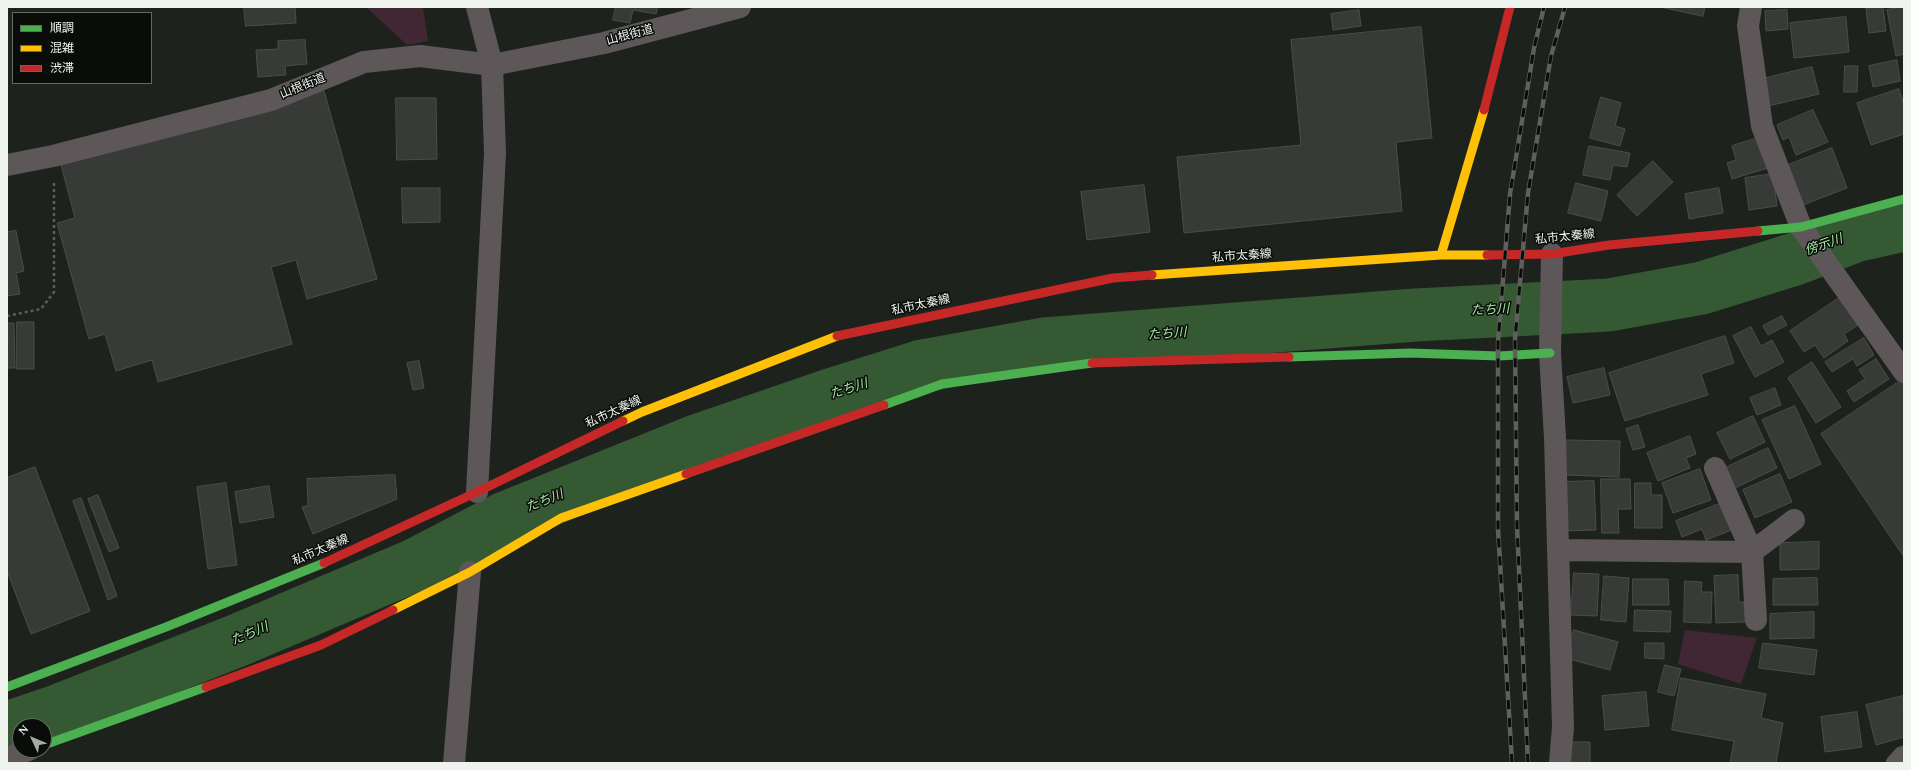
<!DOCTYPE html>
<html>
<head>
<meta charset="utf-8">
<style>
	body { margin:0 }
	#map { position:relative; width:1911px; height:770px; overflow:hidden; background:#1d221d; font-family:Spectral,"Noto Sans JP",serif }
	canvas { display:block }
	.frame { position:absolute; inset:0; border:8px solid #eef3ee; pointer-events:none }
	.legend { position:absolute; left:12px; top:12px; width:140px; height:72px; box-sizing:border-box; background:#090c08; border:1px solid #656864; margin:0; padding:5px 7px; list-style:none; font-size:12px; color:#eef3ee }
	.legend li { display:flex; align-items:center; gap:8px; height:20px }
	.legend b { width:20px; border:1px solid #656864 }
	.north { position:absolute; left:12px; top:718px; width:40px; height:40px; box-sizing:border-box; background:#090c08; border:1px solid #656864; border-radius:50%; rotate:314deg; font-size:11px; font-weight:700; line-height:16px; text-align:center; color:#eef3ee }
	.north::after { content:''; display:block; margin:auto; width:14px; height:18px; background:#a5aaa5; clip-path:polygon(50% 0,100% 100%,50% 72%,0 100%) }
</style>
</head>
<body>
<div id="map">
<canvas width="1911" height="770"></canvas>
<div class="frame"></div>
<ul class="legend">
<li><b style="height:5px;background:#4caf50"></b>順調</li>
<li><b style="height:5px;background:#ffc107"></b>混雑</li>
<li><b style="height:5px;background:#c62828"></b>渋滞</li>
</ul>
<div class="north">N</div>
</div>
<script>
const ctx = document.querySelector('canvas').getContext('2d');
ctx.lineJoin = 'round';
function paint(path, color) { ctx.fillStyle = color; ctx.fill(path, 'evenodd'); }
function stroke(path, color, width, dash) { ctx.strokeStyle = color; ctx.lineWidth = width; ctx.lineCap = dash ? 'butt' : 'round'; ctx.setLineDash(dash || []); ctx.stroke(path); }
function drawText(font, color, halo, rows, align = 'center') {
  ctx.font = font + ' Spectral,"Noto Sans JP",serif'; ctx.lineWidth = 3; ctx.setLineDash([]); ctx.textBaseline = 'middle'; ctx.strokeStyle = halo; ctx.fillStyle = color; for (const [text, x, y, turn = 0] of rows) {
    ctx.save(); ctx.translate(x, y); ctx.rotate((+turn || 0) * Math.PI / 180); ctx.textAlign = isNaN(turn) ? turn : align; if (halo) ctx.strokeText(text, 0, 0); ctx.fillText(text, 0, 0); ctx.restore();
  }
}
const green = new Path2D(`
	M366 7H423L428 41 407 45Z
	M1685 630 1757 638 1741 684 1678 664Z`);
const river = new Path2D(`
	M7 728 60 710 236 641 415 565 505 518 696 441 830 395 922 366 1044 344 1416 315 1609 305 1702 288 1795 259 1855 236 1904 225`);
const building = new Path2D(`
	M244 7H295L296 23 246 26Z
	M616 7H658L656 14 633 10 630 23 613 20Z
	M1661 7H1705L1703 16Z
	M1883 7 1886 31 1869 33 1866 9Z
	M1904 7V54L1896 56 1887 10Z
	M1359 10 1361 26 1333 30 1331 14Z
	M1787 10 1788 29 1766 31 1765 11Z
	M1846 17 1849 52 1794 58 1790 23Z
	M1421 27 1432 138 1396 142 1402 211 1184 233 1177 157 1301 145 1291 40Z
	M305 40 307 64 285 66 286 75 258 77 256 50 278 49V41Z
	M1897 60 1900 81 1873 87 1869 66Z
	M1845 66H1858L1857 92H1844Z
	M1812 67 1819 94 1768 106 1762 79Z
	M1899 89 1904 105V134L1871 145 1857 103Z
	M324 91 377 279 307 299 296 260 271 267 292 344 158 382 152 360 116 371 105 334 89 339 57 223 75 218 61 165Z
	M1601 97 1621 103 1615 126 1625 129 1620 146 1590 138Z
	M396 98H436L437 159 397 160Z
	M1813 110 1828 142 1796 155 1789 137 1783 140 1777 125Z
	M1758 138 1768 168 1732 179 1727 163 1736 160 1732 146Z
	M1589 146 1630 153 1627 167 1613 165 1610 180 1583 175Z
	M1832 148 1847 188 1803 205 1788 165Z
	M1653 161 1673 182 1637 216 1617 195Z
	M1773 174 1777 206 1749 210 1745 178Z
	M1576 183 1608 191 1601 221 1568 213Z
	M1144 185 1150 232 1087 240 1081 192Z
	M402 188H440V222L403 223Z
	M1719 188 1723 213 1689 219 1685 194Z
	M16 231 24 271 16 273 20 294 7 296V232Z
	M1839 298 1858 325 1844 334 1848 341 1824 358 1815 345 1804 352 1790 331Z
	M1782 316 1787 325 1768 335 1763 326Z
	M17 322H34V369H17Z
	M7 323H14L15 368H7Z
	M1751 327 1761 346 1772 340 1784 362 1755 377 1733 336Z
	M1725 336 1734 363 1701 374 1708 395 1625 421 1609 373Z
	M1864 338 1874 355 1857 366 1853 359 1832 372 1825 362Z
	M1876 359 1889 379 1854 402 1847 391 1865 379 1859 370Z
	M419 361 424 388 413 390 407 363Z
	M1812 362 1841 407 1816 423 1788 378Z
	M1604 368 1610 395 1573 403 1567 377Z
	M1903 379 1904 381V557L1821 434Z
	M1775 388 1781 405 1757 415 1750 398Z
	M1795 406 1821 464 1789 479 1762 420Z
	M1753 416 1765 442 1730 459 1717 433Z
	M1638 425 1645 447 1633 450 1626 429Z
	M1690 436 1696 454 1686 458 1690 468 1658 481 1647 453Z
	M1566 440 1620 441 1619 477 1565 475Z
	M1768 448 1777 468 1735 488 1725 468Z
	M35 467 90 611 31 634 7 571V478Z
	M1700 469 1711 500 1673 513 1662 483Z
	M1780 474 1792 502 1755 518 1743 490Z
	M395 475 397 499 313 534 302 507 308 506 307 479Z
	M1601 479H1630L1631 509H1618L1619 533H1602Z
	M1594 481 1596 530 1565 531 1564 482Z
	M226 483 237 565 208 569 197 487Z
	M1635 483H1651V495H1662V528H1635Z
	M269 486 274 517 240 523 235 492Z
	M98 495 119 548 109 552 88 499Z
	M81 498 117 596 108 600 73 501Z
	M1724 502 1734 529 1706 540 1702 529 1682 537 1676 521Z
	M1819 542V569L1780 570V543Z
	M1574 573 1599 574 1597 616 1571 615Z
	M1738 575 1739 602H1744L1745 622 1716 623 1714 576Z
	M1604 576 1629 578 1626 622 1601 620Z
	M1817 578 1818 605H1773V579Z
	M1633 579H1668L1669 605H1633Z
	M1685 581 1702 582 1701 592H1712L1711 623 1684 622Z
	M1635 610 1671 611 1670 632 1634 631Z
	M1814 612V638L1770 639V614Z
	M1574 630 1618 642 1610 670 1565 658Z
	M1645 643H1664V659L1645 658Z
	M1763 643 1817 650 1814 675 1759 668Z
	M1665 665 1681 669 1674 696 1658 692Z
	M1681 678 1766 694 1761 718 1783 723 1776 763H1730L1734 741 1672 730Z
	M1646 692 1649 726 1605 730 1602 696Z
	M1903 696 1904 737 1876 745 1866 705Z
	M1857 712 1862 747 1825 752 1821 717Z
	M1570 742H1590V763H1570Z`);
const path = new Path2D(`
	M7 316 41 309 54 292V183`);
const lane = new Path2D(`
	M1893 763 1901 754 1904 753`);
const street = new Path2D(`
	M477 7 492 65 495 154 477 492
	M1751 7 1748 26 1762 126 1801 227 1904 372
	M7 165 53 156 271 100 364 62 420 56 492 65 604 43 740 7
	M1552 254 1550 353 1555 438 1563 727 1560 763
	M1715 468 1752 552 1756 620
	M1558 550 1752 552 1794 520
	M7 758 29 750
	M454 763 470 572`);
const fast = new Path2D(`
	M1758 231 1801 227 1904 199
	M1289 357 1410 353 1499 356 1550 353
	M884 405 942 384 1092 363
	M7 687 166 627 324 563
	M44 745 206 687`);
const slow = new Path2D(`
	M1441 255 1484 110
	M1152 275 1441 255H1487
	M623 421 642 412 837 336
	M393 610 470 572 561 518 686 474`);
const jam = new Path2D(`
	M1484 110 1510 7
	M1487 255 1552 254 1609 245 1758 231
	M837 336 1113 278 1152 275
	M1092 363 1289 357
	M686 474 884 405
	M324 563 477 492 623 421
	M206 687 321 645 393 610`);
const rail = new Path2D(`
	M1512 763 1498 529V342L1510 194 1534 48 1544 7
	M1528 763 1517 526 1515 339 1528 193 1551 56 1565 7`);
const streetNames = [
	["山根街道",630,36,-15],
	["山根街道",303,87,-22],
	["私市太秦線",1565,238,-6],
	["私市太秦線",1242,257,-4],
	["私市太秦線",921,306,-12],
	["私市太秦線",614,413,-25],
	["私市太秦線",321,551,-23]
];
const waterNames = [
	["傍示川",1824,246,-19],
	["たち川",1490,311,-3],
	["たち川",1167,335,-4],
	["たち川",849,390,-18],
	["たち川",545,502,-22],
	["たち川",250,635,-23]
];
paint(green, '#412733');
stroke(river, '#345933', 53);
paint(building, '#373a37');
stroke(building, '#4a4e4a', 1);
stroke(path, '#5e5c5b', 2.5, [3, 3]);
stroke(lane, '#5e5759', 15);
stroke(street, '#5e5759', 22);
stroke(fast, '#4caf50', 9);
stroke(slow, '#ffc107', 9);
stroke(jam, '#c62828', 9);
stroke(rail, '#605f5e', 4.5);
stroke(rail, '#090c08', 3, [9]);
drawText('12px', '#eef3ee', '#090c08', streetNames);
drawText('italic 13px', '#aaeaa8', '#090c08', waterNames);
</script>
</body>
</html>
